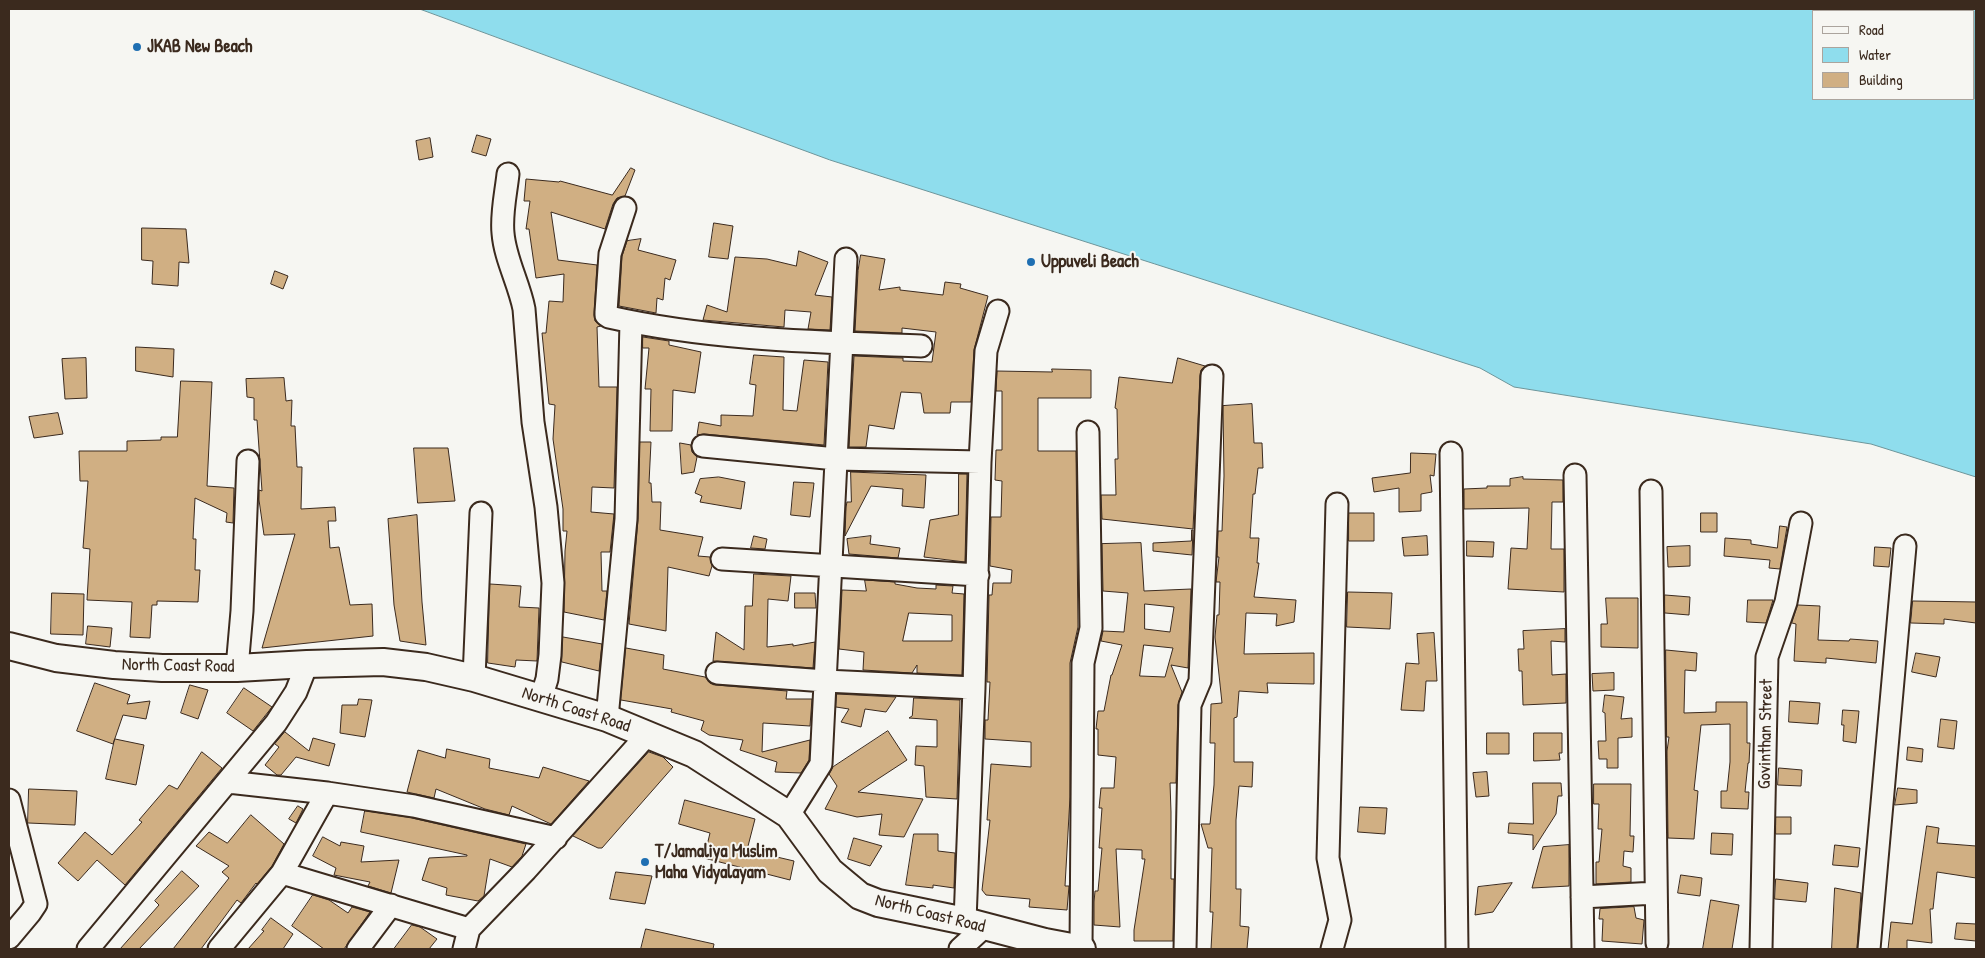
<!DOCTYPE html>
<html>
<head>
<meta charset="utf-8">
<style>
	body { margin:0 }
	#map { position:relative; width:1985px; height:958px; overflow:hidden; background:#f6f6f2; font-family:"Patrick Hand",sans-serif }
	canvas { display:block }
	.frame { position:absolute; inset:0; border:10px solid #3b2a1e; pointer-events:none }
	.legend { position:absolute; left:1812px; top:10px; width:162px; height:90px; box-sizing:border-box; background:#f6f6f2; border:1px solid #aba49d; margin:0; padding:6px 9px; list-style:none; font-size:15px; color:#3b2a1e }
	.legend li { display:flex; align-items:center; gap:10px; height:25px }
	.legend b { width:25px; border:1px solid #aba49d }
</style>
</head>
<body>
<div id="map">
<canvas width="1985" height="958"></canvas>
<div class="frame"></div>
<ul class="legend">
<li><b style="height:6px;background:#f6f6f2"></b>Road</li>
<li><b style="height:14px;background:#8fdded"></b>Water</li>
<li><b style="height:14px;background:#d0af83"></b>Building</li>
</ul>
</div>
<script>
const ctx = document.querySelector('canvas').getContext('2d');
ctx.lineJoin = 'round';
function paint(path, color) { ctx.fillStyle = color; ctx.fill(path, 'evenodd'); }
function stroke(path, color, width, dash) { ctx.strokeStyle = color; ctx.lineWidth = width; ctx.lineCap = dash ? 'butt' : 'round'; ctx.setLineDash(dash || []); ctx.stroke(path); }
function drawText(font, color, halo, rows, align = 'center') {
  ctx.font = font + ' "Patrick Hand",sans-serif'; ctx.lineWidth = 4; ctx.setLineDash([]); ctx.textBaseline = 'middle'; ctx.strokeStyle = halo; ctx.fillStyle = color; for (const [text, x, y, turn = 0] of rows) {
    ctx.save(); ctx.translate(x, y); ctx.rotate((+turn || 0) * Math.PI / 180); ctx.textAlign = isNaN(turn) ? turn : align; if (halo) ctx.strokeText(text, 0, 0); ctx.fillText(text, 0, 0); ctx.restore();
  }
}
const water = new Path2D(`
	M420 9H1976V477L1871 444 1514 387 1480 368 830 160ZM1814 11H1974V99H1814Z`);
const building = new Path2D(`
	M477 135 491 139 486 156 472 152Z
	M430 138 433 157 419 160 416 141Z
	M631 168 635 170 625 196 617 198 613 204 605 229 551 212 558 260 597 265 594 315 595 321 601 326 597 327 599 387H617L614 488 592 487 591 512 614 514 610 552H601L602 591H607L604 620 564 612 565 551 567 531H563V509L553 439 555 405 549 404 542 333H546L549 301 563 302 564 274 536 278 529 229H526L530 201H524L526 179 559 182 560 181 612 195Z
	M714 223 733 226 728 259 709 257Z
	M142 228 186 229 189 263 179 262 178 286 152 284 153 261 142 260Z
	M641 239 638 250 676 260 670 280 665 278 663 300 657 298 656 313 619 306 622 256 627 241Z
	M799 251 828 262 815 295 832 297 830 330 808 329 811 312 785 310 784 327 703 320 707 305 727 312 735 257 767 259 796 266Z
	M861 255 885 259 879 290 900 287V290L943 295 945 282 961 284 960 288 988 296 974 350 971 402H951L950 413H924L921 393 901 392 894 429 869 425 866 447H849L854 356 903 358V361L932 362 936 332 902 328V333L855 331 858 271Z
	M275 271 288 276 283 289 271 284Z
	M643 337 669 341V345L701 352 695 393 673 390 672 431H650L651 389H645L649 348H643Z
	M136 347 174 349 173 377 136 371Z
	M754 355 784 357 783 410 797 411 804 360 828 362 824 445 704 434 697 435 699 422 721 426V415L753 416 756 385 750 384Z
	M86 358 87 398 65 399 62 359Z
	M1178 358 1205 366 1201 370 1200 376 1193 529 1102 519 1101 495H1116L1115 459H1118L1117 409 1115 408 1119 377 1172 383Z
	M1052 369 1091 370V398H1038V451H1076L1078 627 1070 663V797L1065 886H1069L1067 910 1029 907 1030 899 986 895 982 890 990 820H987L991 764 1031 767V742L985 739V720H988L990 682H987L989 595H992L993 583H1011L1012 570 990 566 991 517H1001L1002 481 995 480 996 450H1002V391H996L997 371 1052 372Z
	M284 378 286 401 292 400 291 426H295L297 467H302L301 509 335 507 336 521H328L330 548 339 547 350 605 372 604 373 636 262 648 295 534 264 535 259 500V490L262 491 257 420H254V398L247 397 246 379Z
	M181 381 212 382 207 486 234 488 233 523 226 522 227 513 195 498 193 539H196L195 570H200L198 602 157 601V605H152L150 638 130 637 132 602 87 600 90 549 83 548 88 481H80L79 451H127V441L161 440V437H177Z
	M1252 404 1254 443H1262L1263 468H1258L1255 494H1253L1250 538H1259L1257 563H1259L1254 597 1296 600 1294 622 1276 626 1277 614 1246 613 1244 654 1314 653V684L1267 683 1268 693 1239 691 1237 717 1234 718V762H1253L1252 787 1239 786 1236 820V889H1241L1240 926 1249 927 1247 949H1211L1213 912H1210L1212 848H1208L1201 824H1210L1214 785 1215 743H1210L1211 704 1222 703 1215 637 1217 615H1219L1220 582H1216L1219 557H1217L1218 531H1222L1224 476 1223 406Z
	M58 413 63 434 34 438 29 417Z
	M640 442H651L649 483H651L652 502H661L660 530 703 537 698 556 710 557 712 566 709 576 668 567 666 631 629 624 638 520Z
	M680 443 691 445 692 452 697 457 694 472 682 474Z
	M414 448H448L455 501 418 503Z
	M1411 453 1436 454 1434 476 1430 475 1432 492 1421 494V511L1399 512V488L1374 492 1372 478 1410 473Z
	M851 472 926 475 924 508 902 506 903 489 871 486 845 536 846 507 847 502H851Z
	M959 474H967L965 562 924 557 930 520 958 515Z
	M719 477 745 482 741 509 700 502 702 496 695 493 700 479Z
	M1523 477V479L1563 480V502H1552L1551 549H1564V592L1508 589 1511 548 1527 549 1529 508 1464 509V489L1487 488V486H1510V479Z
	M794 482 814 483 810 517 791 515Z
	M1349 513H1374V541H1349Z
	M1701 513H1717V532H1701Z
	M417 515 422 602 426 645 400 641 394 605 390 547 388 519Z
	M1780 526 1787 527 1780 569 1769 568 1770 560 1724 556 1725 538 1751 540V544L1777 548Z
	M1192 530H1193L1192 555 1153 551V543L1191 541Z
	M754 536 767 539 765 549 751 548Z
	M871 536 870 544 900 548 898 558 849 554 847 539Z
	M1427 536 1428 555 1404 556 1402 538Z
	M1467 541 1494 542 1493 557 1467 556Z
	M1141 543 1144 591 1191 589 1188 668 1171 665 1182 692 1178 705 1176 783H1170L1171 812V879H1174L1173 941H1134V930L1145 859H1142V850L1116 849 1120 927 1094 925V902L1095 891H1098L1102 848H1099L1102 808H1099L1101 788H1114L1116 757 1098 755V729H1096L1098 711H1104L1111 675H1112L1122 645 1101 641 1103 631 1124 632 1128 593 1103 591 1102 544ZM1145 604 1174 607 1170 632 1145 629ZM1144 645 1173 648 1165 677 1140 676Z
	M1690 546V566L1668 567 1667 547Z
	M1875 547 1891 548 1889 567 1874 566Z
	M754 574 791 576 788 601 768 599 767 647 793 644V646L815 642 813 668 713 661 716 632 744 650 745 606H752Z
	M865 580 895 582V584L917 588 936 589V585L953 586 952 593 964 594 962 675 917 673V665L912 673 863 670 864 652 839 649 842 590 866 591ZM909 613 952 615V641H903Z
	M490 584 521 586 519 607 539 608 537 661 516 660 515 667 488 663Z
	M1348 592 1392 593 1390 629 1347 627Z
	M52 593 84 594 83 635 51 634Z
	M795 593H815L816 608H795Z
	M1665 595 1690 597 1689 615 1665 613Z
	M1606 598H1638V648L1601 647V624H1607Z
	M1748 600H1773L1766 623 1747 622Z
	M1913 601 1976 602V623L1944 619V624L1911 623Z
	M1798 605 1820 606 1818 640 1849 641 1850 639 1878 641 1876 663 1826 658V663L1794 661 1796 624 1792 623Z
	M88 626 112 628 110 647 86 644Z
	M1565 629V642L1551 641 1552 675 1566 674V703L1523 705 1522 671H1519L1518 649H1524L1523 631Z
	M1434 633 1437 681H1426L1424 711 1401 710 1406 663 1419 664 1417 634Z
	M563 637 602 644 599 671 562 662Z
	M626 648 664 655 663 669 705 677 710 683 716 685 787 691 786 699H812L810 726 763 723 762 752 810 740 809 760 801 773 775 772 777 762 740 750 743 740 709 735 701 730 704 721 671 712 672 709 621 700Z
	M1666 650 1697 653 1696 671 1685 670 1684 713 1716 712V702H1747V743H1750L1749 763H1748L1745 792H1749L1748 809 1721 808V791H1727L1730 762V724L1701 725 1694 790 1698 791 1694 839 1668 838 1667 751 1669 737H1667Z
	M1916 653 1940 657 1936 677 1912 672Z
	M1614 673V690L1593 691 1592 674Z
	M95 683 130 695 127 704 150 701 146 719 123 715 113 744 77 731Z
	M190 685 208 690 198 719 181 713Z
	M244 688 272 707 253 731 227 713Z
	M837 694 896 697 886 712 865 709 861 727 841 722 849 709 836 707Z
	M1605 695 1624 697 1621 719 1632 718V737L1618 738V768H1607V759H1599L1598 741H1606L1605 713 1603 712Z
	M914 698 960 700 957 799 926 797 924 766 915 765 916 746 937 747V720L909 718 912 716Z
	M359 699 372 700 365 737 340 733 342 705H357Z
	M1790 701 1820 703 1818 724 1789 722Z
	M1843 710 1859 711 1856 743 1843 741 1844 725H1842Z
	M1941 719 1957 721 1954 749 1938 747Z
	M888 731 907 760 858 792 923 799 904 837 879 835 882 814 857 817 825 809 837 786 829 774 833 767Z
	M285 732 309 751 313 738 335 744 329 766 296 757 281 775H277L265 765 279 747 275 744Z
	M1487 733H1509V754H1487Z
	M1534 733H1562V753H1559L1560 760 1534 761Z
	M115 739 144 745 136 785 106 779Z
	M1908 747 1923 749 1922 762 1907 760Z
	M447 749 490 759 489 768 539 778 543 767 589 781 551 824 512 806 509 815 485 809 436 789 434 798 407 792 418 750 445 758Z
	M202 752 222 768 125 885 97 860 78 881 58 863 85 832 112 855 142 822 139 820 169 785 177 789Z
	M649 752 663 757 673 767 602 848H598L573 836Z
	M1779 768 1802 770 1801 786 1778 785Z
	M1487 772 1489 796 1476 797 1473 773Z
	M1533 783H1561L1562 796H1558L1556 814 1533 850V835L1508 833 1509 823 1533 824Z
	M1594 784H1631L1630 836H1634L1633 852 1624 851 1623 866 1631 868V882L1596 884V862H1599L1602 829H1598L1599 804H1594Z
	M1898 788 1917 790V803L1895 805Z
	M29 789 77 791 75 825 28 823Z
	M685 800 755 819 747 850 794 861 790 880 704 858 710 833 679 824Z
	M298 806 303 809 296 823 289 819Z
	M1360 807 1387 808 1385 834 1358 832Z
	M365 811 412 818 526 844 522 856 512 867 490 859 484 896 478 901 446 895 447 888 422 880 429 858 467 856V855L361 832Z
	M251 815 284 844 272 866 257 884 256 883 241 903 237 900 201 949H173L229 878 222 872 229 866 196 846 209 832 227 843Z
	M1776 817H1791V834H1776Z
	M1927 826 1939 828 1937 843 1976 846V878L1937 872 1933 909H1930L1932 943 1907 940V949H1888L1891 922 1912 924Z
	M1712 833 1733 834 1732 855 1711 854Z
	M914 834H938V851L955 853 954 888 933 885V888L906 885Z
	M323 837 340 846 341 842 364 846 361 862 399 860 391 893 368 886 370 882 334 875 336 868 313 856Z
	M854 838 882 846 870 866 848 859Z
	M1569 845V886L1532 888 1543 847Z
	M1835 845 1860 848 1858 867 1833 865Z
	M182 871 199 886 139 949H120L159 905 155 901Z
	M616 872 652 876 645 904 610 899Z
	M1681 875 1702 878 1700 896 1678 893Z
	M1776 879 1808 883 1806 902 1775 899Z
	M1512 883 1493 912 1475 915 1478 887Z
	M1835 888 1861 893 1857 949H1832Z
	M313 895 329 900 348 913 352 907 370 912 344 949H324L292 926Z
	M1711 900 1739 905 1732 949H1703Z
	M1634 907 1636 918 1644 920 1642 944 1602 941 1603 919H1599L1600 909Z
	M271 918 293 934 283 949H248L264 931 262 930Z
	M1957 923 1976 924V941L1955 939Z
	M412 925 420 927 437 939 429 949H394Z
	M646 929 714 944 713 949H641Z`);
const minor = new Path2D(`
	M508 174C506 193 501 214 503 233 505 259 519 283 524 309L533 422 546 507 553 583 550 655 547 679 541 698
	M625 208 610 254 606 312V315L609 317C711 340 818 342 921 346
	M703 446 836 459 980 462
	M1451 453 1457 949
	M1575 475 1583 949
	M1651 491 1657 943
	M722 559 978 575
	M237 668 242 611 248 461
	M717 673 825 681 974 688
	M474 678 481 513
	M607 718 626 519 631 322
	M228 782 327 793
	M9 800 36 904 30 913 9 938
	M789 815 821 764 846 259
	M282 873 469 929
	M1582 897 1656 893
	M965 921 974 688 980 462 986 351 998 311
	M88 949 276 723 296 692 307 664
	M219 949 282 873 327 793 414 806 556 838
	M358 949 391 905
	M464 949 469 929 526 870 648 734
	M960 949 984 927
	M1081 949 1083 663 1091 628 1088 432
	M1185 949 1190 705 1200 681 1212 376
	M1332 949 1340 920 1328 858 1337 504
	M1761 949 1767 657 1786 602 1801 523
	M1869 949 1905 546`);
const major = new Path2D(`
	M9 646 56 658 114 665 162 668H237L307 664 383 662 426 667 474 678 607 718 694 754 789 815 830 871 860 896 878 903 965 921 1045 942 1082 949`);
const markers = [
	[137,47,5,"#1f6fb2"],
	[1031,262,5,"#1f6fb2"],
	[645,862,5,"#1f6fb2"]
];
const poiNames = [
	["JKAB New Beach",147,47],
	["Uppuveli Beach",1041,262],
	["T/Jamaliya Muslim",655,852],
	["Maha Vidyalayam",655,873]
];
const streetNames = [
	["North Coast Road",178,666,1],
	["North Coast Road",576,710,18],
	["Govinthan Street",1766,734,-89],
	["North Coast Road",930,914,14]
];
paint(water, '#8fdded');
stroke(water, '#6d959a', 1);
paint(building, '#d0af83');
stroke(building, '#3b2a1e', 1);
stroke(minor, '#3b2a1e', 25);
stroke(major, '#3b2a1e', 30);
stroke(minor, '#f6f6f2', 21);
stroke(major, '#f6f6f2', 26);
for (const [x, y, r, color] of markers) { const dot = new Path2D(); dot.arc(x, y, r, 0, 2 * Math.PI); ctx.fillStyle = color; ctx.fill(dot); stroke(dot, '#f6f6f2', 2); }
drawText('bold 18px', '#3b2a1e', '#f6f6f2', poiNames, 'left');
drawText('18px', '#3b2a1e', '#f6f6f2', streetNames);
</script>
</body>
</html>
